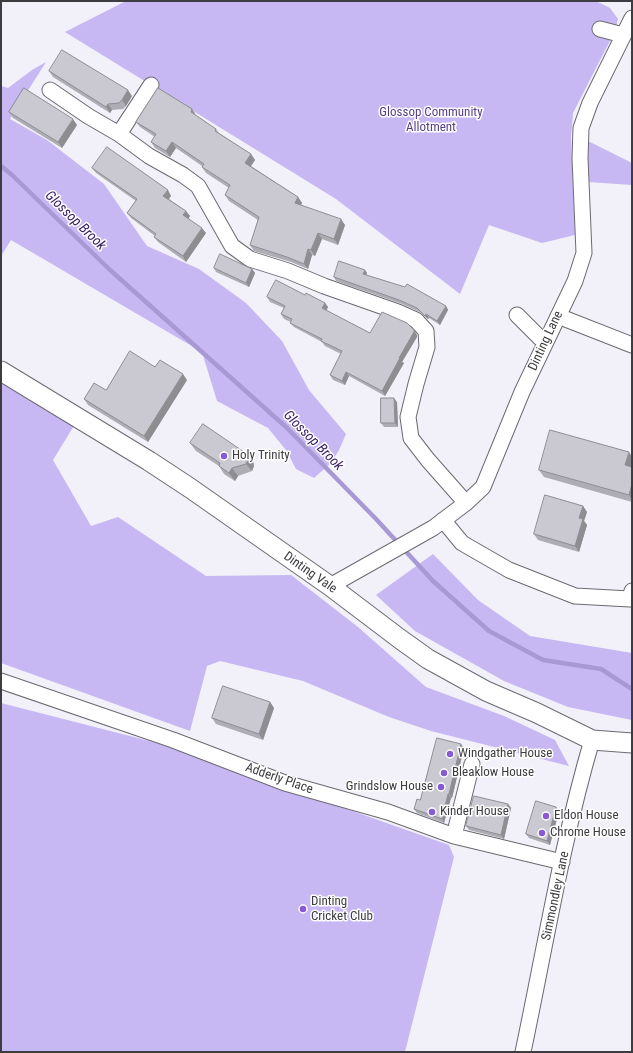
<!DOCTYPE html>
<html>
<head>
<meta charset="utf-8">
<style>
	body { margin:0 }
	#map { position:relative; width:633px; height:1053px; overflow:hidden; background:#f2f0f8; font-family:"Roboto Condensed",sans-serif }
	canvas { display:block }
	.frame { position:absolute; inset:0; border:2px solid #3d3c40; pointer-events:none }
</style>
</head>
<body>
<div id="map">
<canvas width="633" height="1053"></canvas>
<div class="frame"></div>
</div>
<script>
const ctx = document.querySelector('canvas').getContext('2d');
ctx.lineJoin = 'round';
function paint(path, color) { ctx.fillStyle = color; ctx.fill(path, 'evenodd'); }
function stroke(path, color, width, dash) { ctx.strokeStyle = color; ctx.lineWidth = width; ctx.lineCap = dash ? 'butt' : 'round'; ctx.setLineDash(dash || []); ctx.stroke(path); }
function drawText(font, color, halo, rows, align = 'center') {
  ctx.font = font + ' "Roboto Condensed",sans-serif'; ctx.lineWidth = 3; ctx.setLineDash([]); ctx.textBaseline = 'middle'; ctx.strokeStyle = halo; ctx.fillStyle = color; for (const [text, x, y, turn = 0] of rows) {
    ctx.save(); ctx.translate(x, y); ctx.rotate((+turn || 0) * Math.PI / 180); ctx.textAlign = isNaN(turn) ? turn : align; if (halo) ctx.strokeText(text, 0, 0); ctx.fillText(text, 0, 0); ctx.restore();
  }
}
const green = new Path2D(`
	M126 1H596L610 8 618 19 615 31 573 113 571 137 575 235 542 243 489 225 460 294 336 199 65 32Z
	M46 62 10 119 47 140 104 184 147 246 199 269 246 303 282 341 309 390 346 434 339 450 331 463 314 478 296 469 286 450 268 428 217 401 202 352 11 240 1 256V86L8 88 32 70Z
	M586 140 632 163V185L588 182Z
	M1 378 75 424 53 460 91 526 118 517 206 576 291 575 358 627 426 687 504 716 555 740 569 766 431 731 389 717 303 681 220 661 207 666 190 731 1 663Z
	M433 554 478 600 530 636 632 653V720L568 707 504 681 415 631 376 595Z
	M1 703 165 745 449 845 454 857 405 1052H1Z`);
const stream = new Path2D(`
	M1 166 12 175 109 269 286 427 376 519 433 581 489 631 543 660 601 669 632 689`);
const minor = new Path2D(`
	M600 29 623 35
	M50 90 88 116 119 134 149 156 183 175 198 186 232 246 250 259 288 271 324 286 398 312 416 320 426 331 427 347 416 384 408 417 411 438 428 460 466 503
	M119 134 151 85
	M517 315 545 343
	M558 316 632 345
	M443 520 462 543 509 570 575 596 630 599 632 591
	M330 586 433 528 466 503 483 487 522 392 575 281 584 253 580 158 581 128 590 103 632 18
	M1 681 173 740 285 783 388 812 454 836 562 862
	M454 836 472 764
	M523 1052C545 948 562 842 592 740`);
const major = new Path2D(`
	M1 371 149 461 190 488 330 586 400 639 428 659 486 691 537 713 592 740 632 743`);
const wall = new Path2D(`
	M49 71 132 96 126 106 123 109 112 110 110 113 53 77Z
	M9 112 77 125 62 148 13 118Z
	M196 115 216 129 219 133 251 154 255 160 251 166 298 197 302 203 301 205 345 225 338 245 322 239 315 256 312 255 308 269 291 262 254 251 250 245 258 220 229 201 225 195 229 188 206 173 202 167V166L176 148 170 157 155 148 151 142 155 137 140 127 136 122Z
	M92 168 171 196 169 199 186 211 190 216 188 219 206 233 186 262 158 242 154 237 155 236 131 218 127 213 136 201 96 173Z
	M214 268 252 269 255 273 249 287 216 272Z
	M365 270 367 273 366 276 446 306 448 310 440 325 429 318 428 319 420 312 402 304 336 281 334 277Z
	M305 295 325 303 328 307 326 311 370 333 417 335V337L402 362 404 363 385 396 349 376 345 385 333 380 330 375 341 354 325 346 322 342 294 327 290 323 291 322 284 319 281 314 284 308 270 302 267 297Z
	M155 367 187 380 148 442 88 405 84 399 106 390Z
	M397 402 398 427H384L381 423Z
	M190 443 247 454 253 461 254 466 252 471 238 476 235 481 224 474 219 466 196 451Z
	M632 457V502L544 477 539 470Z
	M583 506 587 512 584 521 587 525 579 552 538 540 534 534Z
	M270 702 274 708 263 740 216 724 212 718Z
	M464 748 452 798H451L444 823 417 813 414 809 420 800Z
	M508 804 511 808 504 839 469 830 466 826Z
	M556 807 559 811 550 845 529 838 526 834Z`);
const shadedWall = new Path2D(`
	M128 90 132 96 126 106 122 100Z
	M108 104 112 110 110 113 106 107Z
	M192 109 196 115 191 112Z
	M73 119 77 125 62 148 58 142Z
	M172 142 176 148 170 157 166 151Z
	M251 154 255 160 249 169 245 163Z
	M168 190 171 196 167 201 163 196Z
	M298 197 302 203 299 209 295 203Z
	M186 211 190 216 187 221 183 215Z
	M341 219 345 225 338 245 334 239Z
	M202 228 206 233 186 262 183 256Z
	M318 233 322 239 315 256 311 250Z
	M308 249 312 255 308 269 304 264Z
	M252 269 255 273 249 287 246 283Z
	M365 270 367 273 365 278 363 274Z
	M325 303 328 307 325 313 322 308Z
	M446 306 448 310 440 325 437 321Z
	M426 314 429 318 428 319 425 316Z
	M414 330 417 335V337L402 362 404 363 385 396 382 391 399 358Z
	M346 372 349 376 345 385 342 381Z
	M183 374 187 380 148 442 144 436Z
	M394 398 397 402 398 427 395 423Z
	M629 452 632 457V467L625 465Z
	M247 454 253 461 254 466 252 471 246 464Z
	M232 468 238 476 235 481 229 473Z
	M632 484V500L629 495Z
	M583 506 587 512 584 521 587 525 579 552 575 546 579 518Z
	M270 702 274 708 263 740 259 734Z
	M461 744 464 748 452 798 449 794Z
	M448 794 451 798 444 823 442 819Z
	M508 804 511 808 504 839 501 835Z
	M556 807 559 811 550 845 547 841Z`);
const building = new Path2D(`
	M62 50 128 90 122 100 119 103 108 104 106 107 49 71Z
	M24 88 73 119 58 142 9 112Z
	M158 88 192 109 191 112 216 129 215 131 251 154 245 163 298 197 295 203 341 219 334 239 318 233 311 250 308 249 304 264 287 257 250 245 259 217 225 195 230 185 202 167 204 164 172 142 166 151 151 142 156 134 136 122Z
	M107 147 168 190 163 196 186 211 183 215 202 228 183 256 154 237 156 234 127 213 137 199 92 168Z
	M220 254 252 269 246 283 214 268Z
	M339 261 365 270 363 274 405 287 407 284 446 306 437 321 426 314 425 316 417 308 399 300 334 277Z
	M276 280 305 295 306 293 325 303 322 308 370 333 382 312 407 323 414 330V332L399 358H400L382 391 346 372 342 381 330 375 342 351 321 341 322 339 290 323 292 319 281 314 285 306 267 297Z
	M130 351 155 367 160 360 183 374 144 436 84 399 94 383 106 390Z
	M381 398H394L395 423H381Z
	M203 424 247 454 249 458 246 464 232 468 229 473 219 466 220 463 190 443Z
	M550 430 629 452 625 465 632 467V484L629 495 539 470Z
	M545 495 583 506 579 518 583 519 575 546 534 534Z
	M223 686 270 702 259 734 212 718Z
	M437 738 461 744 449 794H448L442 819 414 809 417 799 420 800Z
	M474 796 508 804 501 835 466 826Z
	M536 801 556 807 547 841 526 834Z`);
const markers = [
	[224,456,4,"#855cd6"],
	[450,754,4,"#855cd6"],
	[444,773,4,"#855cd6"],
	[441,787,4,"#855cd6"],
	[432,812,4,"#855cd6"],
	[546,816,4,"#855cd6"],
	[542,833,4,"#855cd6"],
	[303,909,4,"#855cd6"]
];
const parkNames = [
	["Glossop Community",431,113],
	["Allotment",431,128]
];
const streetNames = [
	["Dinting Lane",546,341,-65],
	["Dinting Vale",310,573,35],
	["Adderly Place",279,779,19],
	["Simmondley Lane",556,896,-78]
];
const poiNames = [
	["Holy Trinity",232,456],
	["Windgather House",458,754],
	["Bleaklow House",452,773],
	["Grindslow House",433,787,"right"],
	["Kinder House",440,812],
	["Eldon House",554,816],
	["Chrome House",550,833],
	["Dinting",311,902],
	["Cricket Club",311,917]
];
const waterNames = [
	["Glossop Brook",75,221,44],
	["Glossop Brook",313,441,45]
];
paint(green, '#c7b8f4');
stroke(stream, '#a899d4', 4.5);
stroke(minor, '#6c6a71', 17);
stroke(major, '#6c6a71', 21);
stroke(minor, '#fff', 15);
stroke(major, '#fff', 19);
paint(wall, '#aeadb4');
paint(shadedWall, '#8d8d92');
paint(building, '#cac9d1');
stroke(building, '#8d8d92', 1);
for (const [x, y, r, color] of markers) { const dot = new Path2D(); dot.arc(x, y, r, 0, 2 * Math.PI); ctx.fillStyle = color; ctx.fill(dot); stroke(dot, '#fff', 1.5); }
drawText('13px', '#563f87', '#fff', parkNames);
drawText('13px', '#3d3c40', '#fff', streetNames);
drawText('13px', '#3d3c40', '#fff', poiNames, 'left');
drawText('italic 14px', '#3a2166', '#fff', waterNames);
</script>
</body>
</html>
